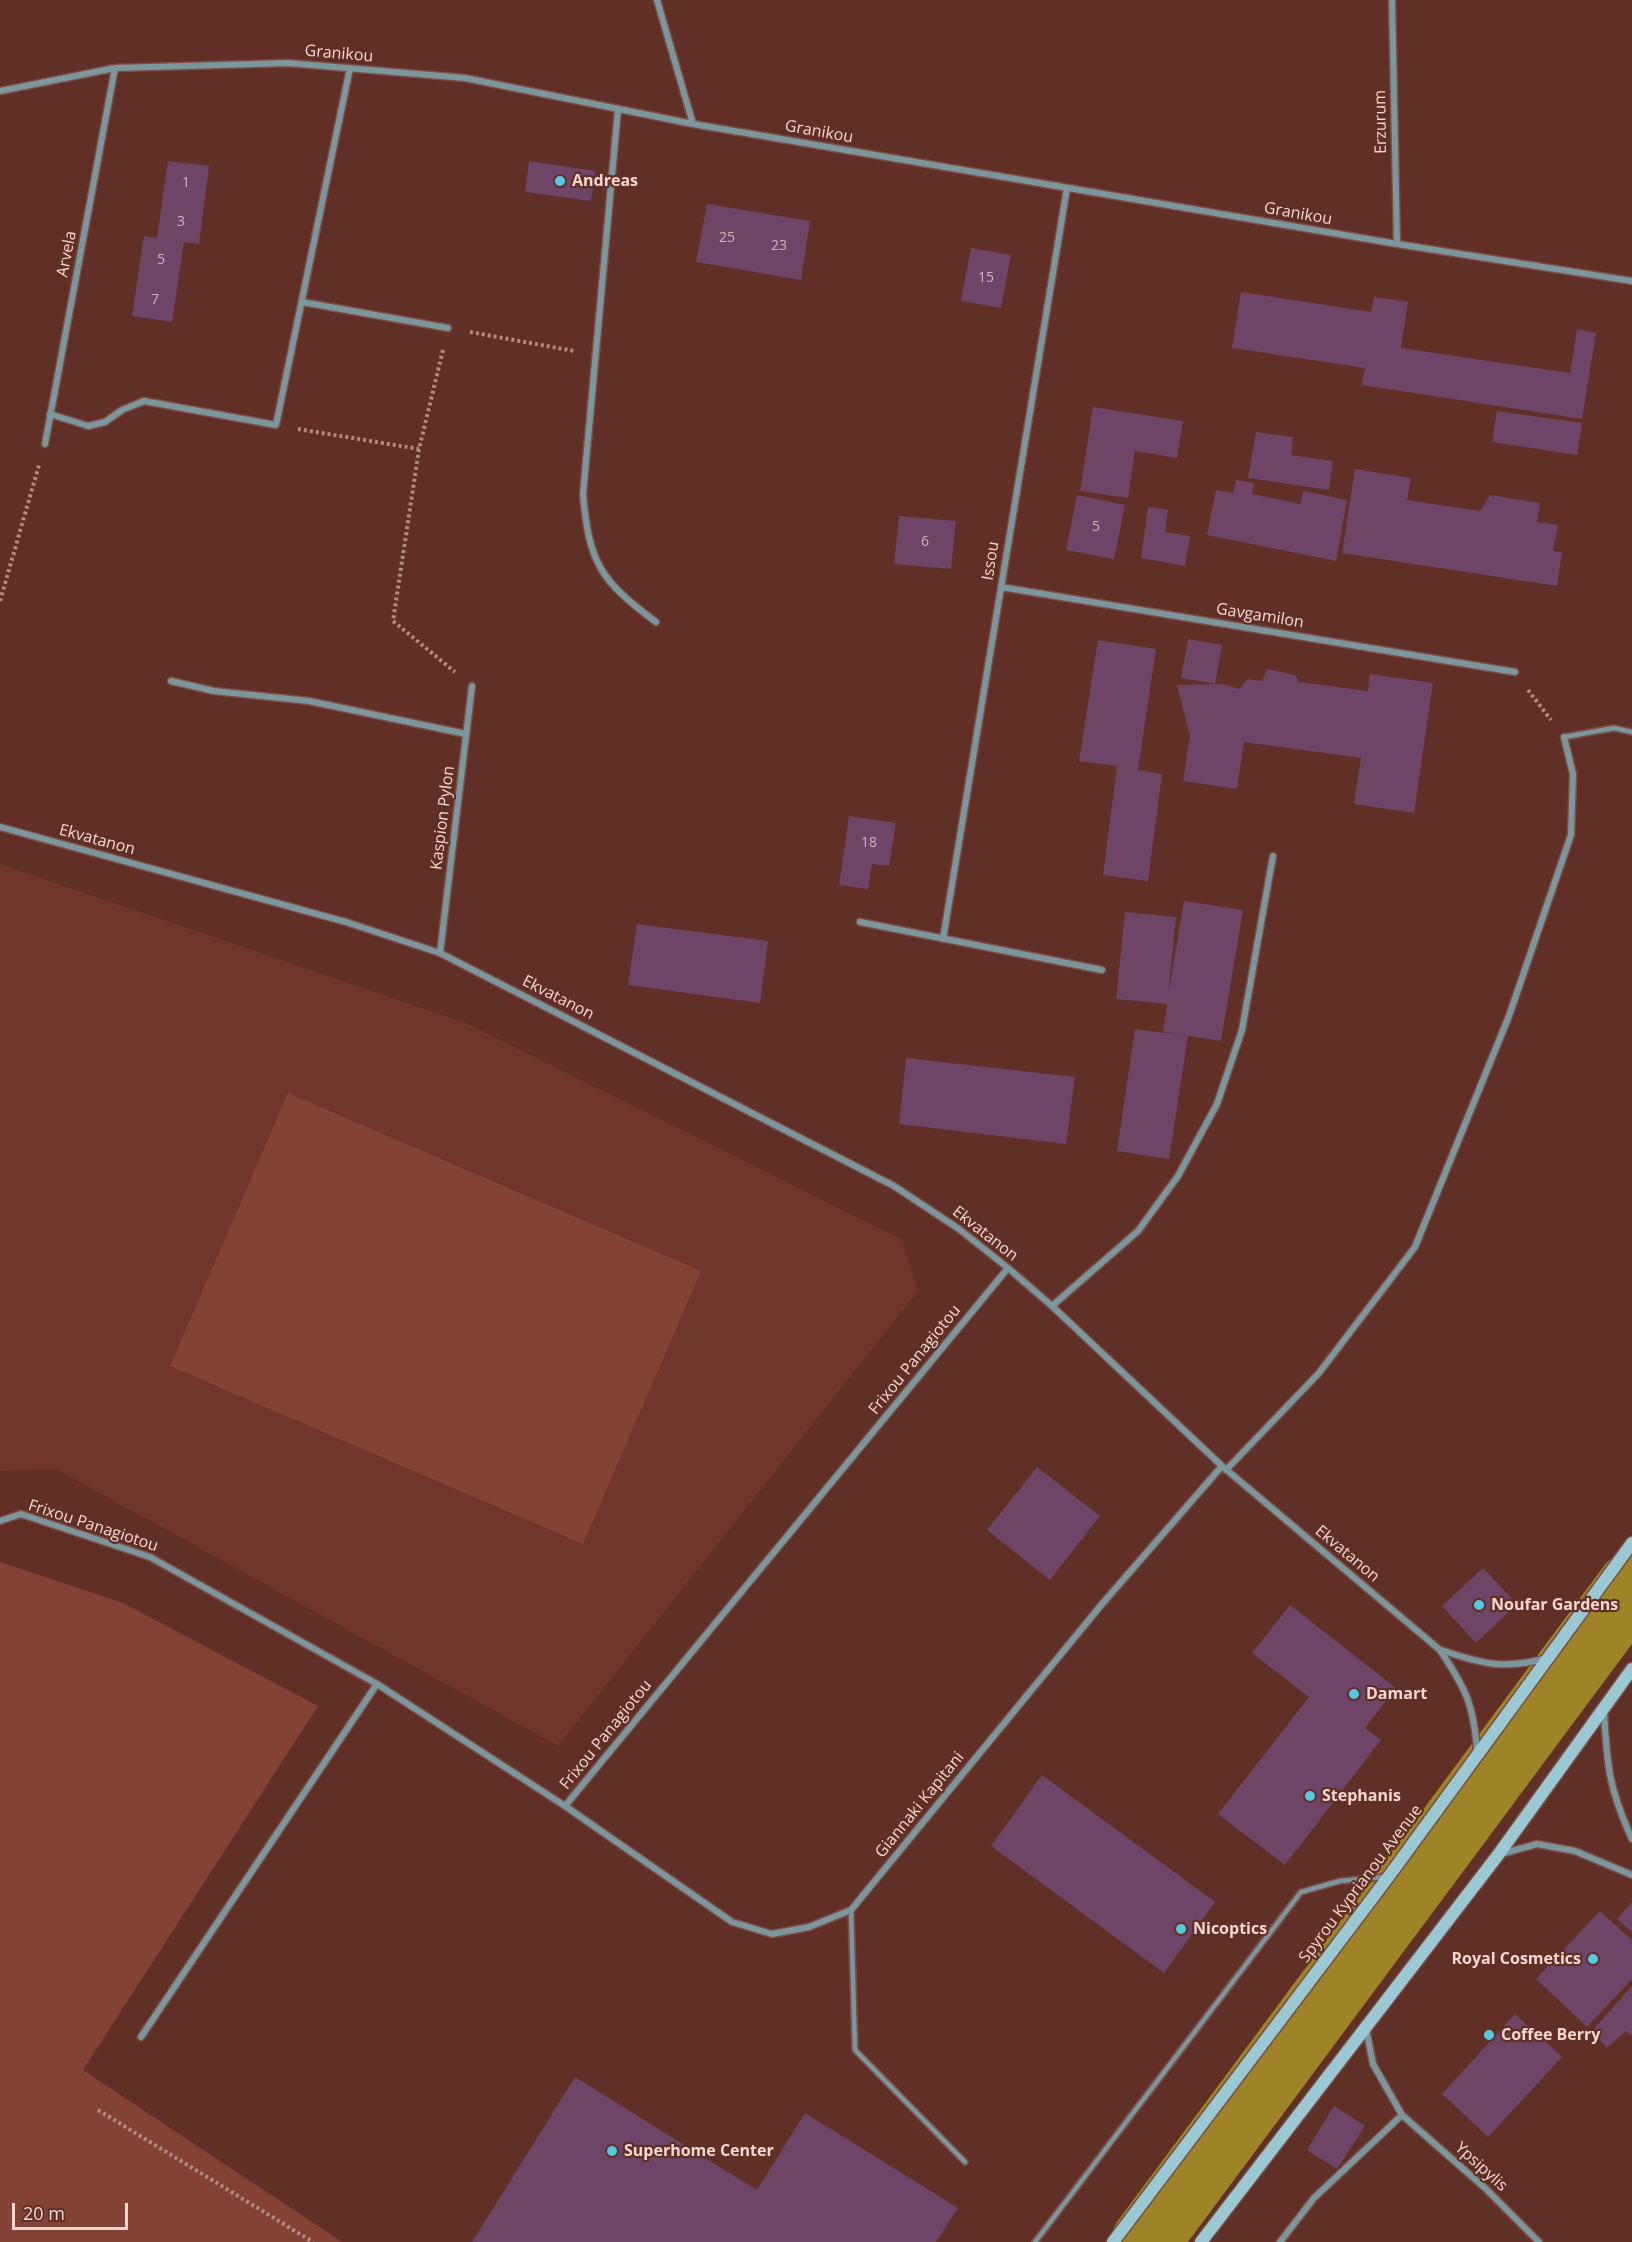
<!DOCTYPE html>
<html>
<head>
<meta charset="utf-8">
<style>
	body { margin:0 }
	#map { position:relative; width:1632px; height:2242px; overflow:hidden; background:#602f25; font-family:"Open Sans",sans-serif }
	canvas { display:block }
	.scale { position:absolute; left:12px; top:2203px; width:116px; height:27px; box-sizing:border-box; border:3px solid #f6d6cf; border-top:0; padding-left:8px; font-size:18px; line-height:21px; white-space:nowrap; color:#f6d6cf; -webkit-text-stroke:4px #602f25; paint-order:stroke }
</style>
</head>
<body>
<div id="map">
<canvas width="1632" height="2242"></canvas>
<div class="scale">20 m</div>
</div>
<script>
const ctx = document.querySelector('canvas').getContext('2d');
ctx.lineJoin = 'round';
function paint(path, color) { ctx.fillStyle = color; ctx.fill(path, 'evenodd'); }
function stroke(path, color, width, dash) { ctx.strokeStyle = color; ctx.lineWidth = width; ctx.lineCap = dash ? 'butt' : 'round'; ctx.setLineDash(dash || []); ctx.stroke(path); }
function drawText(font, color, halo, rows, align = 'center') {
  ctx.font = font + ' "Open Sans",sans-serif'; ctx.lineWidth = 4.5; ctx.setLineDash([]); ctx.textBaseline = 'middle'; ctx.strokeStyle = halo; ctx.fillStyle = color; for (const [text, x, y, turn = 0] of rows) {
    ctx.save(); ctx.translate(x, y); ctx.rotate((+turn || 0) * Math.PI / 180); ctx.textAlign = isNaN(turn) ? turn : align; if (halo) ctx.strokeText(text, 0, 0); ctx.fillText(text, 0, 0); ctx.restore();
  }
}
const built = new Path2D(`
	M0 864 466 1023 902 1239 918 1291 558 1746 56 1469 0 1471Z`);
const green = new Path2D(`
	M288 1093 701 1271 583 1544 170 1366Z
	M0 1562 123 1603 318 1706 83 2070 342 2242H0Z`);
const river = new Path2D(`
	M1145 2242 1632 1586`);
const building = new Path2D(`
	M168 161 209 166 199 244 184 242 172 322 132 316 144 236 157 238Z
	M529 161 595 171 591 201 525 192Z
	M707 204 810 221 801 280 696 262Z
	M971 248 1011 255 1001 308 961 301Z
	M1241 292 1371 312 1374 297 1408 302 1401 348 1570 373 1577 329 1596 333 1582 419 1362 385 1365 368 1232 348Z
	M1093 407 1183 421 1177 458 1135 451 1128 498 1080 491Z
	M1497 411 1582 423 1577 455 1492 442Z
	M1256 432 1293 437 1291 455 1333 461 1329 490 1248 478Z
	M1355 469 1411 478 1407 500 1480 511 1490 495 1540 503 1537 522 1558 525 1553 551 1562 552 1557 586 1342 553Z
	M1236 480 1254 483 1252 494 1300 504 1303 491 1347 500 1336 561 1207 535 1216 490 1233 493Z
	M1077 495 1125 505 1114 559 1066 550Z
	M1148 507 1168 510 1165 532 1190 536 1185 566 1141 558Z
	M899 516 956 521 951 569 894 564Z
	M1188 639 1222 645 1215 684 1181 678Z
	M1098 640 1156 649 1138 770 1162 774 1148 881 1103 875 1117 766 1079 761Z
	M1267 669 1295 675 1299 682 1368 691 1370 674 1433 683 1414 813 1354 804 1361 758 1244 742 1237 789 1183 781 1190 736 1177 685 1222 684 1240 689 1247 679 1262 681Z
	M849 816 896 823 889 866 872 864 868 889 839 885Z
	M1184 901 1243 910 1221 1041 1163 1032 1167 1004 1116 999 1125 912 1176 917 1168 997Z
	M637 924 768 941 760 1003 628 985Z
	M1135 1029 1188 1036 1169 1159 1117 1151Z
	M906 1058 1075 1077 1066 1144 899 1124Z
	M1037 1467 1100 1516 1050 1580 987 1530Z
	M1483 1568 1517 1604 1476 1643 1442 1606Z
	M1290 1605 1396 1688 1365 1728 1381 1740 1285 1865 1218 1814 1309 1697 1252 1653Z
	M1042 1775 1215 1902 1164 1973 991 1846Z
	M1632 1902V1932L1617 1919Z
	M1600 1911 1632 1940V1979L1587 2027 1536 1979Z
	M1632 1986V2036L1626 2031 1607 2048 1592 2031Z
	M1515 2014 1562 2057 1488 2137 1442 2094Z
	M575 2077 757 2190 805 2113 958 2208 936 2242H472Z
	M1334 2106 1365 2126 1337 2169 1307 2150Z`);
const path = new Path2D(`
	M470 332 574 351
	M443 350 419 449 393 621 455 672
	M298 429 419 449
	M0 601 39 465
	M1528 690 1551 720
	M98 2110 313 2242`);
const lane = new Path2D(`
	M1564 737 1614 728 1632 732
	M851 1910 855 2050 965 2162
	M1035 2242 1301 1892 1340 1881 1385 1877`);
const street = new Path2D(`
	M657 0 693 124
	M1392 0 1397 244
	M0 91 115 68 288 63 465 78 693 124 1397 244 1632 281
	M618 109 583 494C589 564 601 581 656 622
	M302 302 448 328
	M50 414 88 426 105 422 122 410 144 401 276 425 350 68
	M45 444 115 68
	M1001 587 1515 672
	M171 681 214 691 309 701 466 734
	M0 827 346 922 440 953 894 1186 959 1229 1008 1268 1052 1306 1222 1466 1440 1650C1466 1689 1474 1705 1477 1752
	M860 922 1102 970
	M943 939 1067 188
	M440 953 472 686
	M1052 1306 1138 1231 1178 1176 1217 1104 1242 1030 1273 856
	M1226 1470 1319 1373 1415 1247 1509 1016 1571 835 1573 774 1564 737
	M0 1521 21 1514 150 1557 377 1684 565 1806 732 1922 772 1934 809 1927 851 1910 1102 1604 1222 1466
	M1441 1650C1482 1664 1504 1670 1547 1658
	M1604 1712C1607 1766 1609 1789 1632 1839
	M565 1806 1008 1268
	M1501 1854 1537 1844 1575 1851 1632 1875
	M1366 2028 1373 2064 1402 2115 1485 2188 1539 2242
	M141 2037 377 1684
	M1280 2242 1314 2198 1402 2115`);
const secondary = new Path2D(`
	M1113 2242 1389 1876 1632 1543
	M1201 2242 1498 1855 1632 1669`);
const markers = [
	[560,181,6,"#56c9e0"],
	[1479,1605,6,"#56c9e0"],
	[1354,1694,6,"#56c9e0"],
	[1310,1796,6,"#56c9e0"],
	[1181,1929,6,"#56c9e0"],
	[1593,1959,6,"#56c9e0"],
	[1489,2035,6,"#56c9e0"],
	[612,2151,6,"#56c9e0"]
];
const numberNames = [
	["1",186,183],
	["3",181,222],
	["25",727,238],
	["23",779,246],
	["5",161,260],
	["15",986,278],
	["7",155,300],
	["5",1096,527],
	["6",925,542],
	["18",869,843]
];
const streetNames = [
	["Granikou",339,54,5],
	["Erzurum",1381,122,-91],
	["Granikou",819,132,10],
	["Granikou",1298,214,10],
	["Arvela",67,254,-79],
	["Issou",991,561,-81],
	["Gavgamilon",1260,616,9],
	["Kaspion Pylon",443,818,-83],
	["Ekvatanon",97,840,15],
	["Ekvatanon",558,998,27],
	["Ekvatanon",985,1234,38],
	["Frixou Panagiotou",915,1360,-51],
	["Frixou Panagiotou",93,1526,18],
	["Ekvatanon",1347,1554,40],
	["Frixou Panagiotou",606,1735,-51],
	["Giannaki Kapitani",920,1805,-51],
	["Spyrou Kyprianou Avenue",1361,1884,-53],
	["Ypsipylis",1481,2167,42]
];
const poiNames = [
	["Andreas",572,181],
	["Noufar Gardens",1491,1605],
	["Damart",1366,1694],
	["Stephanis",1322,1796],
	["Nicoptics",1193,1929],
	["Royal Cosmetics",1581,1959,"right"],
	["Coffee Berry",1501,2035],
	["Superhome Center",624,2151]
];
paint(built, '#6f362b');
paint(green, '#824235');
stroke(river, '#9e8427', 69);
paint(building, '#6e4567');
stroke(lane, '#7b4d44', 8);
stroke(street, '#7b4d44', 9);
stroke(secondary, '#7b4d44', 15);
stroke(path, '#b28a82', 4, [3, 3]);
stroke(lane, '#7b979d', 4.5);
stroke(street, '#7b979d', 6);
stroke(secondary, '#9bc9d3', 12);
for (const [x, y, r, color] of markers) { const dot = new Path2D(); dot.arc(x, y, r, 0, 2 * Math.PI); ctx.fillStyle = color; ctx.fill(dot); stroke(dot, '#602f25', 2); }
drawText('14px', '#d4b2b5', null, numberNames);
drawText('16px', '#f6d6cf', '#602f25', streetNames);
drawText('bold 16px', '#f6d6cf', '#602f25', poiNames, 'left');
</script>
</body>
</html>
